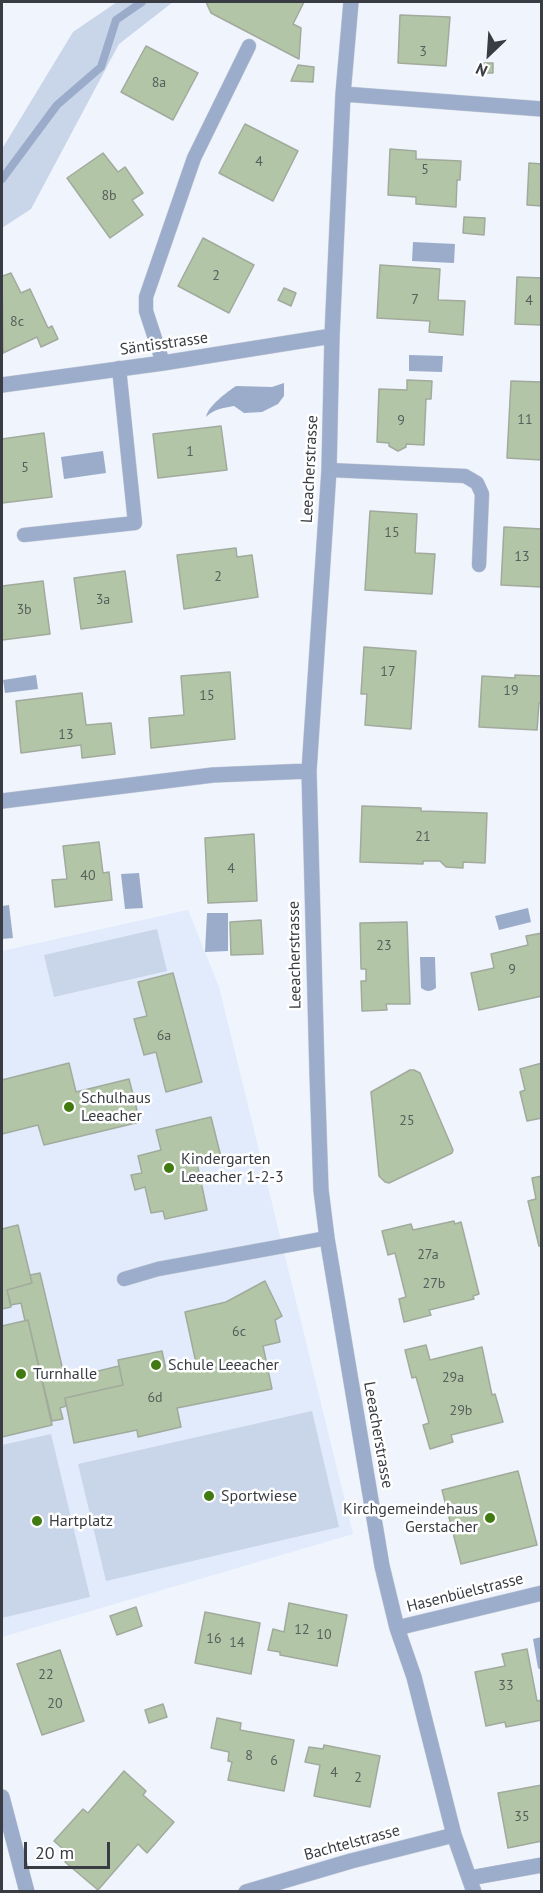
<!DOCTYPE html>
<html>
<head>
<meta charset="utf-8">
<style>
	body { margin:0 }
	#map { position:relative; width:543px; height:1893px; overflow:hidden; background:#eff4fd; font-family:"PT Sans",sans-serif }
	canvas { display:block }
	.frame { position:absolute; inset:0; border:3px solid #393d43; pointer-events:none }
	.north { position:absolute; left:459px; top:24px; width:60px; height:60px; -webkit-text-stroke:4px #fff; paint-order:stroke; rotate:205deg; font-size:16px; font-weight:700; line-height:24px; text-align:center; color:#393d43 }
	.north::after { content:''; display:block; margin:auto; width:21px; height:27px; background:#393d43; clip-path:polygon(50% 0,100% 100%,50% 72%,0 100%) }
	.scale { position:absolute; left:24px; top:1842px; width:86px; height:27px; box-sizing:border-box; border:3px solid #393d43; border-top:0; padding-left:8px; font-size:18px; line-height:21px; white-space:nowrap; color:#393d43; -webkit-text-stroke:4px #fff; paint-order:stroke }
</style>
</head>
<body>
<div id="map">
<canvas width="543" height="1893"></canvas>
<div class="frame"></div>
<div class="north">N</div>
<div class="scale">20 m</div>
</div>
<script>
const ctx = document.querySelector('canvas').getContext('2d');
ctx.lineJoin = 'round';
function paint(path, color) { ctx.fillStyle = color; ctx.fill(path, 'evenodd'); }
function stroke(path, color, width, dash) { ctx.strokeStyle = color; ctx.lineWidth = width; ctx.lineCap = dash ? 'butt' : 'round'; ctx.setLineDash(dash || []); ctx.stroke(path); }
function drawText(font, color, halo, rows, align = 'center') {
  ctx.font = font + ' "PT Sans",sans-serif'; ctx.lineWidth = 5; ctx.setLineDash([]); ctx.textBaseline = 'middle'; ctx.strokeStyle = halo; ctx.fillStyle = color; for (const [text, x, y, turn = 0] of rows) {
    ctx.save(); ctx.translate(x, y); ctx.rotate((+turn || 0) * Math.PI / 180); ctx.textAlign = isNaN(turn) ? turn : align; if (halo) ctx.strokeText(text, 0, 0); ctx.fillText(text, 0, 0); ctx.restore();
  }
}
const built = new Path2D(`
	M188 910 219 987 353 1534 2 1637V951Z`);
const green = new Path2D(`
	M117 2H173L119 44 31 209 2 228V149L73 32Z
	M157 929 167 971 54 997 44 955Z
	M312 1411 339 1527 106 1581 78 1464Z
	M51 1434 90 1597 2 1618V1445Z`);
const water = new Path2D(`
	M413 242 455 244 454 263 412 261Z
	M409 355 443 356 442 372 409 371Z
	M284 383V396L278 404 262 412 244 413 234 406C223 408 214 409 206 417 208 406 227 392 236 386L272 387Z
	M103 451 106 473 64 479 61 457Z
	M36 675 38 689 5 693 3 680Z
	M139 873 143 908 125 909 121 874Z
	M9 905 13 938 2 939V906Z
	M528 908 531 922 499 930 495 916Z
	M207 913H228V951L205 952Z
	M420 957H435L436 988C430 992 427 992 421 988Z
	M541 1637H542L541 1670 538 1668 533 1639Z`);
const stream = new Path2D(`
	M2 179 57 105 101 67 116 20 142 2`);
const building = new Path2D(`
	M206 2H304L293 24 301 28 299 59 211 13Z
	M400 15 450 17 446 66 398 63Z
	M146 46 198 73 173 120 121 92Z
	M483 63H493V73H483Z
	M298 65 314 67 313 82 291 81Z
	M245 124 298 151 273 201 219 173Z
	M390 149 416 151V159L461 161 460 180H457L456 207 416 204V197L388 195Z
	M103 153 118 172 125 167 143 193 132 200 143 215 110 238 67 178Z
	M529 163 542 164V206L527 205Z
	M464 217 485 218 484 235 463 233Z
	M203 238 254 265 229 313 178 286Z
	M380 265 440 269 438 300 465 301 463 335 429 332 430 321 377 318Z
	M11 273 21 293 30 289 48 328 52 326 58 339 41 347 37 337 3 353 2 274 3 276Z
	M517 277 542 278V325L515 324Z
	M284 288 296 293 291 306 278 300Z
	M407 380 432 381 431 399H426L424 445 406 444V447L398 451 389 446V443L377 442 379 389 407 390Z
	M511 381 542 382V460L507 458Z
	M221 426 227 470 158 478 153 434Z
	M44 433 52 497 2 503V439Z
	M370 511 417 514 415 553 435 554 432 594 365 590Z
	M504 527 542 529V587L501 585Z
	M236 548 237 557 252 555 258 597 184 609 177 555Z
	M125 571 132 622 81 629 74 578Z
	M43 581 50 634 2 640V586Z
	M364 647 416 651 411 729 365 725 367 694H361Z
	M230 672 235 739 151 748 149 718 184 715 181 676Z
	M515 675 542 676V703H539L537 730 479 727 482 676 515 678Z
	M82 693 86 725 111 723 115 754 82 758 81 745 21 753 16 701Z
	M362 806 421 808V811L487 813 485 863 463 862V868L446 867 440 861H423V864L360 862Z
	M254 834 257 901 208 903 205 838Z
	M99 842 103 873 109 872 112 900 55 907 52 880 67 879 63 846Z
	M261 920 263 954 231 955 230 922Z
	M407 922 410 1004H386L387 1010 362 1011 361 981H366V969H361L360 923Z
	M542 933V996L479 1010 471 973 494 968 491 954 528 945 526 936Z
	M173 973 202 1082 166 1092 156 1052 144 1055 134 1019 147 1016 138 982Z
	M69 1063 76 1092 129 1079 140 1122 44 1145 38 1125 2 1134V1080Z
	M542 1063V1118L527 1121 520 1092 525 1090 520 1069Z
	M410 1070H414L420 1073 453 1150 452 1153 389 1183 385 1182 379 1176 371 1092Z
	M211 1117 221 1157 197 1163 207 1210 165 1219 163 1211 151 1213 145 1187 135 1190 131 1175 142 1173 138 1156 161 1150 156 1130Z
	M542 1176V1246H539L528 1201 536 1199 532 1178Z
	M454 1221 455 1224 461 1222 479 1294 473 1296 474 1299 429 1310 431 1315 404 1322 399 1299 406 1297 395 1253 388 1255 382 1231 411 1224 413 1230Z
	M18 1225 32 1283 7 1290 11 1307 2 1309V1229Z
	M40 1273 65 1379 119 1366 123 1385 65 1398 66 1406 60 1408 63 1419 52 1421 28 1320 25 1321 21 1303 11 1305 7 1290 32 1283 30 1275Z
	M265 1281 282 1316 275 1320 280 1342 263 1346 272 1389 177 1408 181 1427 138 1437 137 1430 74 1443 65 1398 123 1385 118 1360 162 1351 166 1370 196 1363 185 1312 226 1302Z
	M28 1320 52 1425 2 1437V1326Z
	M426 1345 430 1360 482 1347 492 1395 495 1394 503 1422 451 1435 453 1442 430 1449 423 1425 429 1423 416 1377 412 1378 405 1350Z
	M518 1471 537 1545 461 1564 442 1490Z
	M289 1603 347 1615 337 1666 280 1655V1652L268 1650 273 1629 284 1632Z
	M136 1607 142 1626 117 1635 110 1616Z
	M205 1612 260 1623 251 1674 195 1663Z
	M527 1649 537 1701 542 1700V1720L506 1727 505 1722 486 1726 475 1672 505 1666 502 1654Z
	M60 1650 84 1721 42 1735 17 1664Z
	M163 1704 167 1717 149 1723 145 1710Z
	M217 1718 241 1723 240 1730 294 1740 284 1791 228 1780 232 1762 228 1761 229 1752 211 1748Z
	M324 1745 380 1756 370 1807 314 1796 320 1765 305 1762 309 1747 323 1749Z
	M124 1771 146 1791 143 1795 174 1822 147 1853 138 1844 98 1890 65 1862 71 1856 54 1841 83 1809 88 1813Z
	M542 1785V1841L508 1848 498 1793Z`);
const lane = new Path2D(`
	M163 363 146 311V297L194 158 249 46
	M329 470 465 476 477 483 482 494 479 565
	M24 535 135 523 119 368
	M124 1279 158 1269 327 1238`);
const street = new Path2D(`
	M351 2 343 94 332 336 329 470 309 771 317 1072 321 1190 327 1238 382 1566 397 1628 414 1677 454 1835 474 1892
	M343 94 542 109
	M2 385 163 363 332 336
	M2 801 213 775 309 771
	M397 1628 542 1593
	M2 1797 27 1892
	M470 1878 542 1865
	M246 1892 351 1861 454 1835`);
const markers = [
	[69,1107,6,"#417a11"],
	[169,1168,6,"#417a11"],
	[156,1365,6,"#417a11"],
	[21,1374,6,"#417a11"],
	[209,1496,6,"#417a11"],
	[490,1518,6,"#417a11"],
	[37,1521,6,"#417a11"]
];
const numberNames = [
	["3",423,52],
	["8a",159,83],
	["4",259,162],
	["5",425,170],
	["8b",109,196],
	["2",216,276],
	["7",415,300],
	["4",529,301],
	["8c",17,322],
	["11",525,420],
	["9",401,421],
	["1",190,452],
	["5",25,468],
	["15",392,533],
	["13",522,557],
	["2",218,577],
	["3a",103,600],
	["3b",24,610],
	["17",388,672],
	["19",511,691],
	["15",207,696],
	["13",66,735],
	["21",423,837],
	["4",231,869],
	["40",88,876],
	["23",384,946],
	["9",512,970],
	["6a",164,1036],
	["25",407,1121],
	["27a",428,1255],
	["27b",434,1284],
	["6c",239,1332],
	["29a",453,1378],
	["6d",155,1398],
	["29b",461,1411],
	["12",302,1630],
	["10",324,1635],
	["16",214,1639],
	["14",237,1643],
	["22",46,1675],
	["33",506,1686],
	["20",55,1704],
	["8",249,1756],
	["6",274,1761],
	["4",334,1773],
	["2",358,1778],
	["35",522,1817]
];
const streetNames = [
	["Säntisstrasse",164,344,-8],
	["Leeacherstrasse",310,469,-87],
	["Leeacherstrasse",295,955,-91],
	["Leeacherstrasse",378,1435,80],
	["Hasenbüelstrasse",465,1593,-14],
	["Bachtelstrasse",352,1843,-15]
];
const poiNames = [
	["Schulhaus",81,1098],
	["Leeacher",81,1116],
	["Kindergarten",181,1159],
	["Leeacher 1-2-3",181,1177],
	["Schule Leeacher",168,1365],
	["Turnhalle",33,1374],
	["Sportwiese",221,1496],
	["Kirchgemeindehaus",478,1509,"right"],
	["Gerstacher",478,1527,"right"],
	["Hartplatz",49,1521]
];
paint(built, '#e1ebfc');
paint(green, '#c9d5e8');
paint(water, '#9baccb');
stroke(stream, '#9baccb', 8);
paint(building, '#b2c6a7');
stroke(building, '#a1aa9c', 1.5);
stroke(lane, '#cbcfd8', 15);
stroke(street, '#cbcfd8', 16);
stroke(lane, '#9cadcc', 14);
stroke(street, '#9cadcc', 15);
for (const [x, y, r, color] of markers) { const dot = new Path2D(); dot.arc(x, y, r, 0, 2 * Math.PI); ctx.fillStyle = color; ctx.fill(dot); stroke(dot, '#fff', 2); }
drawText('14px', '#575f5c', null, numberNames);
drawText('16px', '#393d43', '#fff', streetNames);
drawText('16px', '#393d43', '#fff', poiNames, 'left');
</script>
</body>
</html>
